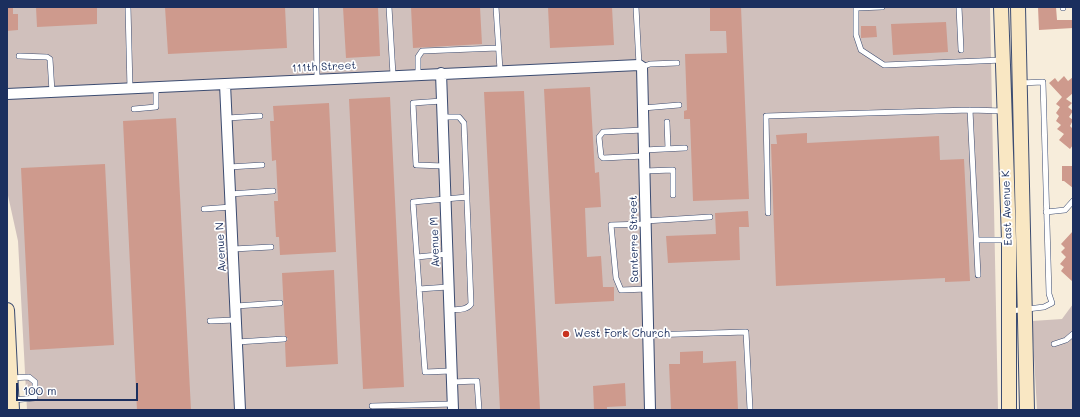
<!DOCTYPE html>
<html>
<head>
<meta charset="utf-8">
<style>
	body { margin:0 }
	#map { position:relative; width:1080px; height:417px; overflow:hidden; background:#f7eddb; font-family:Mali,sans-serif }
	canvas { display:block }
	.frame { position:absolute; inset:0; border:8px solid #1b2f5e; pointer-events:none }
	.scale { position:absolute; left:16px; top:383px; width:122px; height:18px; box-sizing:border-box; border:2px solid #1b2f5e; border-top:0; padding-left:5px; font-size:12px; line-height:14px; white-space:nowrap; color:#1b2f5e; -webkit-text-stroke:3px #fff; paint-order:stroke }
</style>
</head>
<body>
<div id="map">
<canvas width="1080" height="417"></canvas>
<div class="frame"></div>
<div class="scale">100 m</div>
</div>
<script>
const ctx = document.querySelector('canvas').getContext('2d');
ctx.lineJoin = 'round';
function paint(path, color) { ctx.fillStyle = color; ctx.fill(path, 'evenodd'); }
function stroke(path, color, width, dash) { ctx.strokeStyle = color; ctx.lineWidth = width; ctx.lineCap = dash ? 'butt' : 'round'; ctx.setLineDash(dash || []); ctx.stroke(path); }
function drawText(font, color, halo, rows, align = 'center') {
  ctx.font = font + ' Mali,sans-serif'; ctx.lineWidth = 3.5; ctx.setLineDash([]); ctx.textBaseline = 'middle'; ctx.strokeStyle = halo; ctx.fillStyle = color; for (const [text, x, y, turn = 0] of rows) {
    ctx.save(); ctx.translate(x, y); ctx.rotate((+turn || 0) * Math.PI / 180); ctx.textAlign = isNaN(turn) ? turn : align; if (halo) ctx.strokeText(text, 0, 0); ctx.fillText(text, 0, 0); ctx.restore();
  }
}
const industrial = new Path2D(`
	M7 7H990L998 410H27L18 241 7 191Z
	M1073 304V410H1037L1032 321 1062 319Z`);
const building = new Path2D(`
	M7 7H13V14H18V30L7 31Z
	M36 7H97V24L37 27Z
	M165 7H285L287 48 168 54Z
	M343 7H378L380 56 346 58Z
	M411 7H480L482 44 413 48Z
	M548 7H612L614 45 550 48Z
	M710 7H741L749 199 693 201 690 119H684V111L687 110 685 54 727 53 726 31H710Z
	M1038 7H1056L1057 20H1073V28L1039 30Z
	M946 22 948 52 893 55 891 24Z
	M861 26H876L877 37 861 38Z
	M1064 76 1068 81 1073 77V93L1066 99 1072 103 1068 107 1073 111 1069 117 1073 120 1070 126 1073 129V145L1070 149 1059 140 1064 134 1057 129 1061 125 1056 121 1059 116 1056 113 1060 107 1056 104 1062 97 1049 83 1055 78 1058 82Z
	M590 87 595 173 599 172 601 207 585 208 587 257 601 256 603 287H614V301L555 304 544 89Z
	M524 91 540 410H500L484 92Z
	M390 97 404 387 363 389 349 99Z
	M329 103 336 252 280 255 279 237H276L274 201H278L276 160 272 161 270 121H274L273 106Z
	M176 118 191 410H137L123 121Z
	M807 133V143L939 136 940 160 964 159 970 281 945 282V278L776 286 771 144H777L776 135Z
	M105 164 114 345 30 350 21 168Z
	M1062 166H1073V188L1064 181H1062Z
	M748 211 749 227H739L740 260 668 263 666 236 716 234 715 213Z
	M1073 231V282L1061 271 1064 267 1060 264 1066 257 1061 252 1065 248 1061 244Z
	M334 270 338 364 286 367 285 343 288 339 285 335 282 273Z
	M703 351V363L736 361 738 410H671L669 364H680V352Z
	M625 383 626 406 607 407V410H594L593 386Z`);
const lane = new Path2D(`
	M128 7 130 89
	M316 7 317 79
	M389 7 393 75
	M496 7 500 70
	M636 7 639 65
	M882 7 856 8V35L861 50 884 65 1003 60
	M959 7 961 50
	M1063 7V8
	M19 56 47 57 50 59 52 92
	M642 67 650 64 677 63
	M418 74V57L422 51 498 48
	M442 101 413 103 416 165 444 166
	M643 108 679 105
	M134 109 156 107V88
	M970 110 978 275
	M442 117H459L464 123 471 304C466 311 457 309 449 310
	M227 118 260 116
	M667 122 668 149
	M643 130 603 132 599 137 601 156 603 158 644 156
	M644 150 685 148
	M229 167 262 165
	M644 171 673 170V195
	M230 194 273 191
	M204 209 231 207
	M1046 212 1065 210 1073 201
	M768 213 766 116 970 110 1004 111
	M645 221 710 217
	M646 224 611 225 616 278 621 290 647 289
	M977 240H1008
	M233 249 271 247
	M417 257 447 254
	M419 289 448 287
	M236 306 280 303
	M1011 311 1044 307 1052 303 1049 294 1043 82 1020 83
	M210 321 236 320
	M648 335 746 332 750 409
	M237 342 284 339
	M1054 344 1066 340 1073 334
	M451 371 425 372 413 202 467 197
	M11 378 29 377 35 382V398L13 400
	M452 382 477 381 479 410
	M372 406 453 404`);
const street = new Path2D(`
	M441 73 453 410
	M225 84 240 410
	M7 94 639 65 642 67 650 410`);
const secondary = new Path2D(`
	M1001 7 1009 240V410
	M1018 7 1027 410
	M7 310 12 410`);
const markers = [
	[566,334,4,"#c8321e"]
];
const streetNames = [
	["111th Street",324,67,-3],
	["East Avenue K",1007,208,-92],
	["Santerre Street",634,239,-91],
	["Avenue M",435,242,-92],
	["Avenue N",221,247,-93]
];
const poiNames = [
	["West Fork Church",574,334]
];
paint(industrial, '#d0c0bc');
paint(building, '#ce9a8d');
stroke(lane, '#3c4c71', 6);
stroke(street, '#3c4c71', 12);
stroke(secondary, '#3c4c71', 16);
stroke(lane, '#fff', 5);
stroke(street, '#fff', 10);
stroke(secondary, '#f9e7c3', 14);
for (const [x, y, r, color] of markers) { const dot = new Path2D(); dot.arc(x, y, r, 0, 2 * Math.PI); ctx.fillStyle = color; ctx.fill(dot); stroke(dot, '#fff', 1.5); }
drawText('11px', '#1b2f5e', '#fff', streetNames);
drawText('11px', '#1b2f5e', '#fff', poiNames, 'left');
</script>
</body>
</html>
